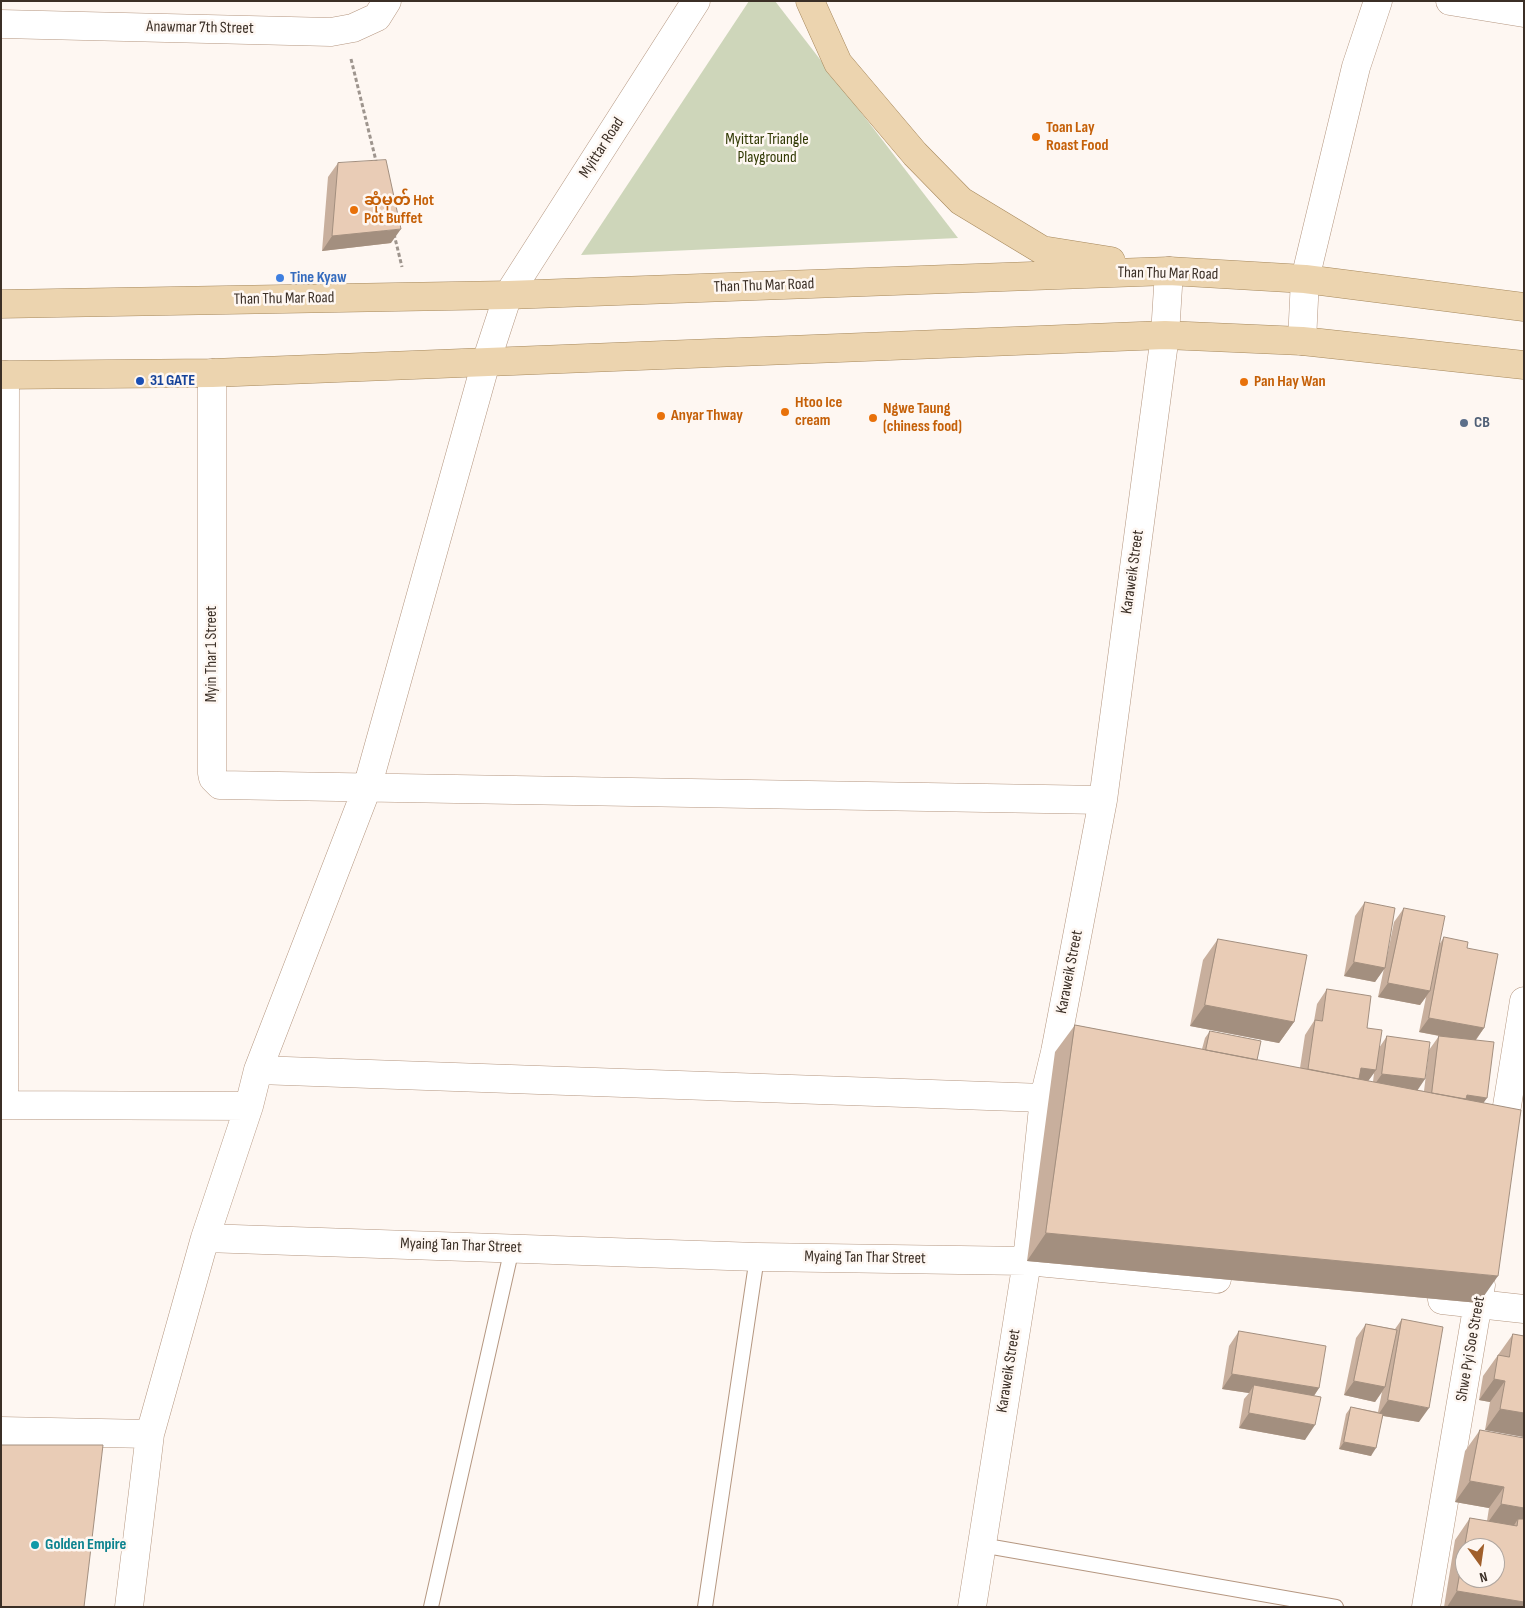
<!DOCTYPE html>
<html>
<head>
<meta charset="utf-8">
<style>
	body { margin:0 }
	#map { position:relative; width:1525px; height:1608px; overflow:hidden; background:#fef7f2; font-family:"Sofia Sans Condensed",sans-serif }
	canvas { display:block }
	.frame { position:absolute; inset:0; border:2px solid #3b2f26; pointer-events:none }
	.north { position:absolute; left:1455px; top:1538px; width:50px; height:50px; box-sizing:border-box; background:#fef7f2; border:1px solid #b0a7a0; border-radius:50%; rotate:166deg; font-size:14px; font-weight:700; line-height:20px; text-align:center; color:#3b2f26 }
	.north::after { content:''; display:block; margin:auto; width:18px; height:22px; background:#a05f2b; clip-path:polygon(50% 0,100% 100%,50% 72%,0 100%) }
</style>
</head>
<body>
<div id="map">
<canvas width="1525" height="1608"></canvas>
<div class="frame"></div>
<div class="north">N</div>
</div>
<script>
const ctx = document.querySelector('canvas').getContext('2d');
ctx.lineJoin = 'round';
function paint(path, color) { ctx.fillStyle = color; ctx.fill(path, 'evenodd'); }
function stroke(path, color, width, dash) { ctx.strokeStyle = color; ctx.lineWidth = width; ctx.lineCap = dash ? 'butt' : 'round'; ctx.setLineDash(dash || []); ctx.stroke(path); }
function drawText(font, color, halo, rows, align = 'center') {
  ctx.font = font + ' "Sofia Sans Condensed","Noto Sans Myanmar",sans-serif'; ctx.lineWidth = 5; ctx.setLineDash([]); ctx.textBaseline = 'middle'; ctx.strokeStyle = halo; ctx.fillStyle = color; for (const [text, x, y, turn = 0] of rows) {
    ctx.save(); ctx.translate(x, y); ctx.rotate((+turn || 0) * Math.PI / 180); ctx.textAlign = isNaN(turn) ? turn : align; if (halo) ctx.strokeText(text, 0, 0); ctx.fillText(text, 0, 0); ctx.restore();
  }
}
const green = new Path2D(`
	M749 1H775L958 238 581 255Z`);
const path = new Path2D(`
	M351 59 377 165
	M394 234 402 267`);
const service = new Path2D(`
	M981 1545 1336 1607
	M431 1607 512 1248
	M705 1607 757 1257`);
const minor = new Path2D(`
	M1450 1 1524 13
	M1 24 331 32 353 28 377 17 387 1
	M1302 341 1305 279 1356 67 1378 1
	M212 373V773L213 778 220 785 1103 800
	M258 1070 1044 1098
	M1 1105 249 1106
	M4 1105 5 375
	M1501 1143 1524 1001
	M205 1238 757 1257 1027 1261 1217 1279
	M1442 1300 1524 1309
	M1 1431 150 1434
	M129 1607 150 1434 205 1238 249 1106 258 1070 367 788 486 362
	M972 1607 1027 1261 1044 1098 1055 1052 1103 800 1165 335 1169 271
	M1426 1607 1481 1285`);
const secondary = new Path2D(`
	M486 362 508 295 696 1`);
const primary = new Path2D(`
	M810 1 838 63 915 154 961 201 1042 250 1111 261
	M1 304 508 295 1169 271 1305 279 1524 307
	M1 375 212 373 1165 335 1302 341 1524 365`);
const wall = new Path2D(`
	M338 163 391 243 322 251 328 177Z
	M1365 902 1387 957 1394 922 1404 908 1439 945 1444 937 1467 948 1484 1028 1476 1040 1484 1103 1479 1303 1027 1261 1055 1052 1075 1025 1202 1049 1205 1038 1210 1031 1257 1060 1300 1068 1305 1035 1314 1021 1317 1004 1327 989 1367 1028 1379 1048 1387 1036 1417 1090 1424 1091 1429 1050 1439 1036 1419 1032 1426 997 1420 1005 1378 997 1384 968 1375 982 1344 976 1355 916ZM1374 1073 1373 1082 1368 1081Z
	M1218 939 1294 1022 1279 1043 1190 1026 1203 960Z
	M1402 1319 1419 1422 1383 1416 1371 1456 1339 1449 1346 1414 1351 1407 1378 1412 1382 1392 1375 1402 1344 1395 1356 1338 1366 1324 1395 1329Z
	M1239 1331 1319 1388 1314 1396 1305 1440 1239 1428 1244 1399 1249 1393 1222 1389 1229 1346Z
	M1513 1334 1524 1336V1437L1485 1430 1490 1402 1479 1400 1483 1376Z
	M1480 1430 1524 1438V1607H1444L1455 1540 1470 1518 1487 1521 1489 1508 1455 1502 1465 1451Z`);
const shadedWall = new Path2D(`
	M401 229 391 243 322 251 332 236Z
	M1354 962 1385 968 1375 982 1344 976Z
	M1388 983 1430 991 1420 1005 1378 997Z
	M1205 1005 1294 1022 1279 1043 1190 1026Z
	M1429 1018 1484 1028 1474 1042 1419 1032Z
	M1361 1068 1376 1070 1366 1084 1351 1082Z
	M1382 1074 1425 1079 1415 1094 1372 1088Z
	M1467 1095 1487 1098 1477 1112 1421 1117Z
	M1046 1233 1498 1276 1479 1303 1027 1261Z
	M1232 1374 1319 1388 1309 1403 1254 1385 1249 1393 1222 1389Z
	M1494 1379 1505 1381 1490 1402 1479 1400Z
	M1354 1381 1385 1387 1375 1402 1344 1395Z
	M1388 1400 1429 1408 1419 1422 1378 1415Z
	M1500 1409 1524 1413V1437L1485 1430Z
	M1249 1413 1315 1425 1305 1440 1239 1428Z
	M1344 1442 1376 1448 1371 1456 1339 1449Z
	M1470 1481 1504 1487 1489 1508 1455 1502Z
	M1501 1504 1524 1508V1532L1517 1526 1518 1519 1511 1530 1486 1525Z
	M1457 1591 1524 1602V1607H1447Z`);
const building = new Path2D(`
	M386 160 401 229 332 236 338 163Z
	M1365 902 1395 908 1385 968 1354 962Z
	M1404 908 1445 916 1430 991 1388 983Z
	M1444 937 1468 942 1467 948 1498 954 1484 1028 1429 1018Z
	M1218 939 1307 955 1294 1022 1205 1005Z
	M1327 989 1371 996 1367 1028 1382 1030 1376 1070 1361 1068 1359 1079 1308 1069 1315 1020 1322 1021Z
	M1075 1025 1521 1110 1498 1276 1046 1233Z
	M1210 1031 1261 1041 1257 1060 1206 1050Z
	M1387 1036 1430 1042 1425 1079 1382 1074Z
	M1439 1036 1494 1042 1487 1098 1467 1095 1466 1099 1432 1093Z
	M1402 1319 1443 1327 1429 1408 1388 1400Z
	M1366 1324 1397 1330 1385 1387 1354 1381Z
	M1239 1331 1326 1346 1319 1388 1232 1374Z
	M1513 1334 1524 1336V1413L1500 1409 1505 1381 1494 1379 1498 1355 1509 1357Z
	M1254 1385 1321 1397 1315 1425 1249 1413Z
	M1351 1407 1383 1414 1376 1448 1344 1442Z
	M1480 1430 1524 1438V1508L1501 1504 1504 1487 1470 1481Z
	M1 1445H103L84 1607H1Z
	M1470 1518 1517 1526 1518 1519H1524V1602L1457 1591ZM1465 1548H1495V1578H1465Z`);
const markers = [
	[1036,137,5,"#e8710a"],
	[354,210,5,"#e8710a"],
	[280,278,5,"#3f7fe0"],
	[140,381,5,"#1a4fb4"],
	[1244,382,5,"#e8710a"],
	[785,412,5,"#e8710a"],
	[661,416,5,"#e8710a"],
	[873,418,5,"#e8710a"],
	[1464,423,5,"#5c6f8a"],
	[35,1545,5,"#0f9aa8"]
];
const streetNames = [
	["Anawmar 7th Street",200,28,1],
	["Myittar Road",602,148,-57],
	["Than Thu Mar Road",1168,274,1],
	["Than Thu Mar Road",764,286,-2],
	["Than Thu Mar Road",284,299,-1],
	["Karaweik Street",1133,572,-82],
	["Myin Thar 1 Street",212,654,-90],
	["Karaweik Street",1070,972,-79],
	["Myaing Tan Thar Street",461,1246,2],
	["Myaing Tan Thar Street",865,1258,1],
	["Shwe Pyi Soe Street",1471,1349,-80],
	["Karaweik Street",1009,1371,-81]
];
const foodNames = [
	["Toan Lay",1046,128],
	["Roast Food",1046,146],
	["ဆုံမှတ် Hot",364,201],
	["Pot Buffet",364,219],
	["Pan Hay Wan",1254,382],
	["Htoo Ice",795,403],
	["cream",795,421],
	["Ngwe Taung",883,409],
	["(chiness food)",883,427],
	["Anyar Thway",671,416]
];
const parkNames = [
	["Myittar Triangle",767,140],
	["Playground",767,158]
];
const shopNames = [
	["Tine Kyaw",290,278]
];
const transitNames = [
	["31 GATE",150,381]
];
const serviceNames = [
	["CB",1474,423]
];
const cultureNames = [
	["Golden Empire",45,1545]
];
paint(green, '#ced6ba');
stroke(service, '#b59781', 16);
stroke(minor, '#b59781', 29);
stroke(secondary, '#b59781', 29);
stroke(primary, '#a6885c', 29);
stroke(path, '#9e958e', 3, [4, 2.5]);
stroke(service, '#fff', 14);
stroke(minor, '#fff', 28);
stroke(secondary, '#fff', 28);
stroke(primary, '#ecd4af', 28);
paint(wall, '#c8af9d');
paint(shadedWall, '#a38f7f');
paint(building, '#e9ccb6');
stroke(building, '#a38f7f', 1);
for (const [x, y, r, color] of markers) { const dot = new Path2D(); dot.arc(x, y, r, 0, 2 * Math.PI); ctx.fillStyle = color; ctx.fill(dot); stroke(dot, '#fef7f2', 2); }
drawText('16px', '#3b2f26', '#fef7f2', streetNames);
drawText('bold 16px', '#c56008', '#fef7f2', foodNames, 'left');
drawText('16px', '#313a04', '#fef7f2', parkNames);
drawText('bold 16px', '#366cbe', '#fef7f2', shopNames, 'left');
drawText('bold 16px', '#164399', '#fef7f2', transitNames, 'left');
drawText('bold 16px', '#4e5e75', '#fef7f2', serviceNames, 'left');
drawText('bold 16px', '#0d838f', '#fef7f2', cultureNames, 'left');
</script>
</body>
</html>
